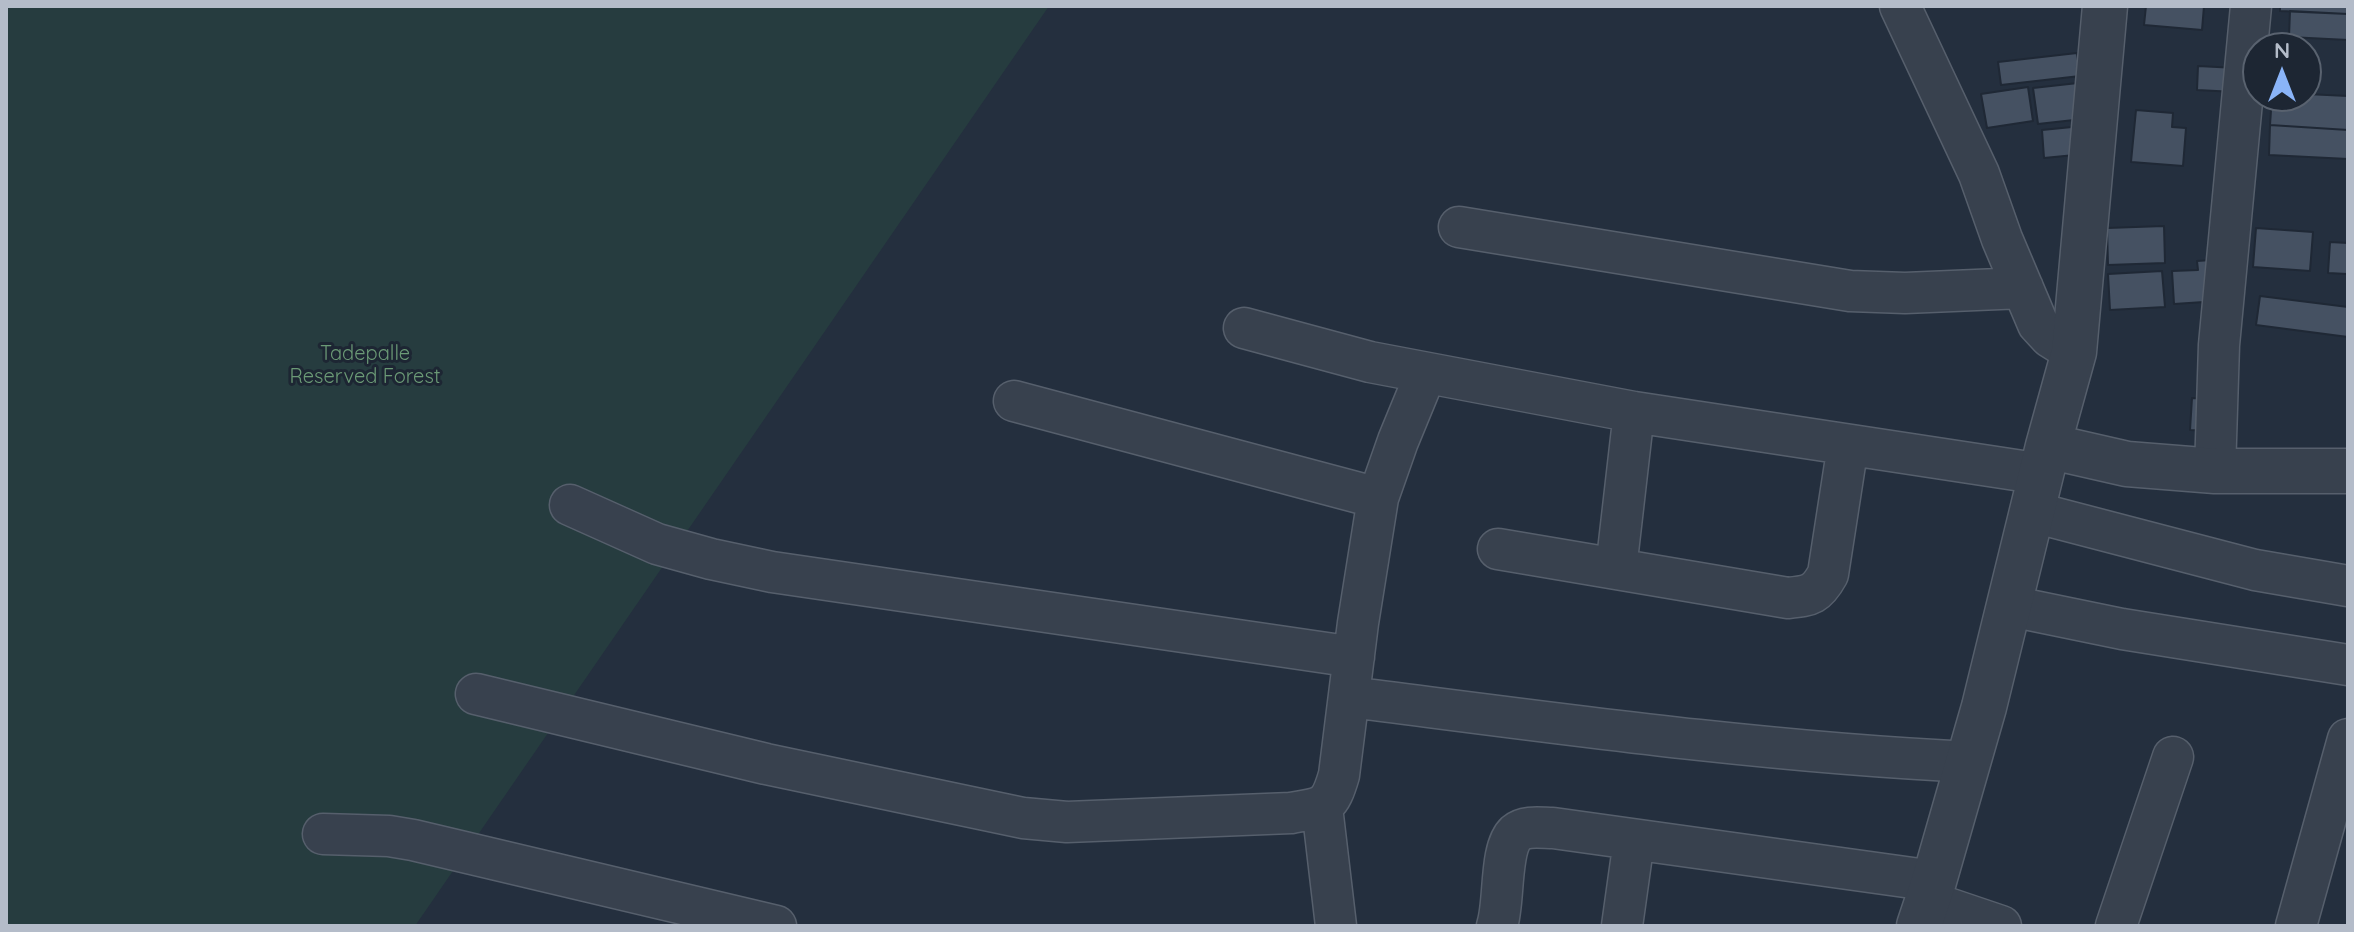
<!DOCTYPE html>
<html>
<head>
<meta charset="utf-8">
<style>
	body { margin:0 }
	#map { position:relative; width:2354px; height:932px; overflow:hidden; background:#242f3e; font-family:Quicksand,sans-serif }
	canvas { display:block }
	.frame { position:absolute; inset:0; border:8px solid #b4bcc9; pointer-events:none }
	.north { position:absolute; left:2242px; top:32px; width:80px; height:80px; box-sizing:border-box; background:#1d2633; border:2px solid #59626f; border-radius:50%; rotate:0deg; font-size:22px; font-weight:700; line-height:32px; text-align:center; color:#b4bcc9 }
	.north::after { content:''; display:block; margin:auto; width:28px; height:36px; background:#8ab4f8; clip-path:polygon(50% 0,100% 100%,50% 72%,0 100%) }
</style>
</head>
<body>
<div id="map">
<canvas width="2354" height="932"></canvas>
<div class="frame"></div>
<div class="north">N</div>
</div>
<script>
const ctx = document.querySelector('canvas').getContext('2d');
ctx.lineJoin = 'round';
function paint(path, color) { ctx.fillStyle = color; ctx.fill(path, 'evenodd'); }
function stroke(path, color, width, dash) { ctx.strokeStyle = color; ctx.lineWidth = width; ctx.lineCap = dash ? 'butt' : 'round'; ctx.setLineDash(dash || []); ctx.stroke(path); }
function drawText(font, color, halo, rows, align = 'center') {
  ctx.font = font + ' Quicksand,sans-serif'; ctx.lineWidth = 6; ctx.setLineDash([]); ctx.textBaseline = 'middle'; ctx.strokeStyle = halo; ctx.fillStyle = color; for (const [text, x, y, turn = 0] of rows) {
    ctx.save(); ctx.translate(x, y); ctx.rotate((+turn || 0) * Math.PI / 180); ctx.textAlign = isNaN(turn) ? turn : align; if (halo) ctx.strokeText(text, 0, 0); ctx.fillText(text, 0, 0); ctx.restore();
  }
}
const green = new Path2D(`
	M6 6H1049L415 926H6Z`);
const building = new Path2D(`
	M2146 6H2204L2202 30 2144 25Z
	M2280 6H2348V14L2280 11Z
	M2290 11 2348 14V40L2289 37Z
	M2077 53 2080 76 2001 85 1998 62Z
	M2198 66 2236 68 2235 92 2197 90Z
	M2078 83 2083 119 2038 124 2033 88Z
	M2028 87 2033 121 1987 128 1981 94Z
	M2306 94 2348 96V130L2270 125 2272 96H2306Z
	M2136 110 2173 113 2172 127 2186 128 2183 166 2131 162Z
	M2270 125 2348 130V159L2269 155Z
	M2082 126 2085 154 2044 158 2042 130Z
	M2164 226 2165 263 2108 265 2107 228Z
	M2256 228 2313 232 2310 271 2253 267Z
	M2330 242 2348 243 2347 274 2328 273Z
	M2211 260 2213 293 2204 294V302L2174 304 2172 271 2198 270 2197 261Z
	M2162 271 2165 307 2110 310 2108 274Z
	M2260 296 2348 307V337L2256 325Z
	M2192 398 2213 399 2211 431 2190 430Z`);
const minor = new Path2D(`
	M1900 6 1979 174 2002 239 2038 324 2050 337 2074 352
	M1459 227 1850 291 1905 293 2023 288
	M1244 328 1370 362 1634 412 2042 474
	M1014 401 1378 498
	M2215 471 2219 345 2251 6
	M570 505 657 544 711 559 772 572 1354 657
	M2033 512 2255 570 2348 586
	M1498 549 1788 598C1811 596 1817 594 1828 574L1848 445
	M1616 569 1634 412
	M2010 606 2122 629 2348 665
	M476 694 766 764 1023 818 1067 822 1291 813C1324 807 1329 809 1339 775L1358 623 1378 498 1398 441 1426 373
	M1350 697C1555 723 1761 752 1969 762
	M1322 807 1336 926
	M323 834 389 836 413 840 776 926
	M1927 901 2001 926
	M1497 926C1505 902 1499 849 1516 833 1525 825 1542 828 1553 828L1934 881
	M1622 926 1634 840
	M2116 926 2173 757
	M2296 926 2348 739`);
const tertiary = new Path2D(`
	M2048 446 2127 464 2215 471H2348
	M1919 926 1934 881 1984 707 2048 446 2074 352 2105 6`);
const parkNames = [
	["Tadepalle",365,354],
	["Reserved Forest",365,377]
];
paint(green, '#263c3f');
paint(building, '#455162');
stroke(building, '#1f2835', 2);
stroke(minor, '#565f6c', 43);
stroke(tertiary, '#565f6c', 47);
stroke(minor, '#38414e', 40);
stroke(tertiary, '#38414e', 44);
drawText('20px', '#6b9a76', '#1d2633', parkNames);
</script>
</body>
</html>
